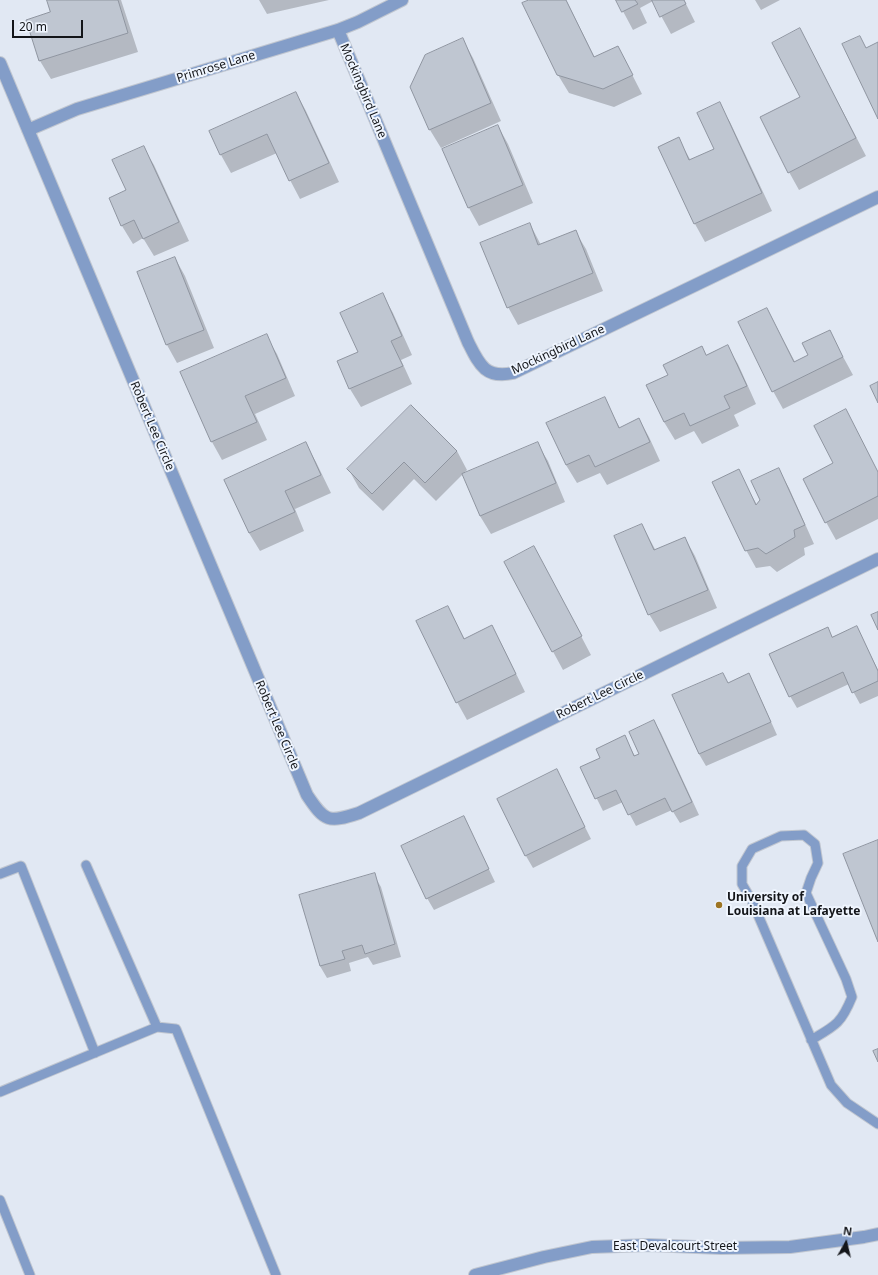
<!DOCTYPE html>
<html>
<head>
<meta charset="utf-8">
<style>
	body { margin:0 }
	#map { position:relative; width:878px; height:1275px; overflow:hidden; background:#e1e8f3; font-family:"Noto Sans",sans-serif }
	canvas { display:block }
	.north { position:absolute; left:826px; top:1223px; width:40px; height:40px; -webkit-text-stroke:3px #eff5fe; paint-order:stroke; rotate:8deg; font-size:11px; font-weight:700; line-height:16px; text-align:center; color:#131519 }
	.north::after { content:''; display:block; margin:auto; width:14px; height:18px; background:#131519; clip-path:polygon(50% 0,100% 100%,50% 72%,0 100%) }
	.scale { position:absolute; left:12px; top:20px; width:71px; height:18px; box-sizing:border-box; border:2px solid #131519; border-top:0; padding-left:5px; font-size:12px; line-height:14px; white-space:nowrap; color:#131519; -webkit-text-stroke:3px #eff5fe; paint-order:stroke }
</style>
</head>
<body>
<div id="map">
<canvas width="878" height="1275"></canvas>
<div class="north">N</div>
<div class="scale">20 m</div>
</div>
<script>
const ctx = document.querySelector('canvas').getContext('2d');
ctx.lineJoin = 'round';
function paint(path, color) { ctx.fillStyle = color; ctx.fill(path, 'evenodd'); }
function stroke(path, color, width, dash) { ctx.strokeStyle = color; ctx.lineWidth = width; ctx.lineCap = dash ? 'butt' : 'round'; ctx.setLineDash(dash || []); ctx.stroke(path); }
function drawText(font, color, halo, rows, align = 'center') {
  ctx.font = font + ' "Noto Sans",sans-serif'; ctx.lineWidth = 4; ctx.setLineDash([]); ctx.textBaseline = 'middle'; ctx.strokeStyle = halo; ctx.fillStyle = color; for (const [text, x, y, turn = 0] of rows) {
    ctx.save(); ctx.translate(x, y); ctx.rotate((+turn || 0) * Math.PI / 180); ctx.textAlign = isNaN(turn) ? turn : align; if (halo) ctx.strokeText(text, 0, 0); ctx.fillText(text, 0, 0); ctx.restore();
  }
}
const shadow = new Path2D(`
	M48 0H121L138 52 51 79 40 61 28 21 52 13Z
	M259 0H329L267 14Z
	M531 0H566L595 58 618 47 642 94 614 107 569 93 558 75Z
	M617 0H684L695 22 671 34 653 1 640 8 647 23 633 30Z
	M755 0H780L761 10Z
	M800 29 866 156 799 190 789 172 801 97Z
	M463 40 473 58 501 121 441 148 430 130 412 87Z
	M296 93 306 111 339 182 300 199 290 180 277 153 231 173 221 155 210 131Z
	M719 104 730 122 772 211 705 242 695 224 659 147 678 138 691 161 715 149Z
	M498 126 508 144 533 203 479 226 469 208 443 149Z
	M143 147 154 165 189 241 154 256 143 238 133 244 122 226 110 199 127 191Z
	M530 224 541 245 575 231 586 249 603 291 518 325 508 307Z
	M175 258 185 276 214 348 177 363 167 345 138 272Z
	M383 295 393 313 412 355 401 360 412 384 361 407 350 389 338 361 359 352Z
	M767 309 795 362 809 356 829 331 853 375 783 409 773 391Z
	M266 336 277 354 295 396 255 414 267 440 222 460 212 442Z
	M727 346 738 364 756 404 734 415 739 426 702 444 694 431 675 440 664 422 648 386 669 376 702 348 707 356Z
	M604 398 620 428 639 419 649 437 660 461 607 485 600 473 577 483 566 465Z
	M411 406 457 451 467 470 436 501 414 479 383 511 359 488 349 470Z
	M537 443 548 461 565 502 491 534 480 516Z
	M306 444 316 462 331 493 295 509 304 531 260 551 249 533 225 480Z
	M835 464 878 472V519L836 540 826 522Z
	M779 470 789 488 814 544 804 548 805 555 777 572 770 566 756 568 746 550 738 471 757 505 762 500Z
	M642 525 656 551 685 538 695 556 717 608 660 632 649 614Z
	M505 563 544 566 591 655 563 670Z
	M448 607 465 640 492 627 502 645 525 692 467 720 457 702Z
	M857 627 878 670V696L860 704 849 684 797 708 790 696 828 629 833 638Z
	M748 674 755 686 777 735 706 766 699 754 673 696 728 684Z
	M654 721 661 733 699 815 680 823 672 810 636 826 623 802 603 811 581 767 601 758 624 737 635 756 640 754Z
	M563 783 591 839 533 868 526 856Z
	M464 817 495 882 434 910 427 898Z
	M374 875 381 887 401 957 373 965 368 957 349 963 351 971 327 978 320 966 300 896Z`);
const building = new Path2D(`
	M47 0H118L128 33 39 61 26 20 50 12Z
	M529 0H566L594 57 618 46 633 75 603 89 557 75 522 3Z
	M616 0H635L638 4 622 12Z
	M652 0H684L686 4 660 17Z
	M800 28 856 138 788 173 760 117 800 97 772 43Z
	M860 36 866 48 878 42V119L842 44Z
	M463 38 491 103 429 130 410 87 425 55Z
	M296 92 329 163 289 181 267 134 220 155 209 131Z
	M720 102 762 193 694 224 658 147 679 137 689 160 714 149 697 113Z
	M498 125 523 185 468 208 442 149Z
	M144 146 179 222 143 239 134 220 121 226 109 198 126 190 112 160Z
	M530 223 538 245 576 230 593 273 507 308 480 243Z
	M175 257 204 330 166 345 137 272Z
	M383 293 402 336 391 341 403 366 349 389 337 361 358 352 340 313Z
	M767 308 794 362 808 355 802 343 830 330 843 357 772 392 738 322Z
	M267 334 286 378 245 396 257 422 211 442 180 372Z
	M728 345 747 386 724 396 730 408 690 426 684 413 664 422 646 385 668 375 663 365 702 346 706 355Z
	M878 382V403L870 386Z
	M605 397 619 428 639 418 650 442 595 467 589 455 566 465 546 423Z
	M411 405 457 451 425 483 404 462 372 494 347 469Z
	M846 409 878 472V496L825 523 803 479 833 463 814 426Z
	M306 442 321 475 285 491 295 512 249 533 224 480Z
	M538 442 556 483 480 516 462 474Z
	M779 468 805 525 794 530 795 537 766 554 758 548 745 551 712 482 739 469 756 505 760 500 751 481Z
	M642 524 654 550 685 537 708 590 648 615 614 536Z
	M534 546 582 636 552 652 504 562Z
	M448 606 464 639 492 625 516 674 456 703 416 621Z
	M878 612V630L871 615Z
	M857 626 878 671V681L852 693 843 672 789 697 769 654 828 627 832 637Z
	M723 673 728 683 749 673 771 722 699 754 672 695Z
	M654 720 692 802 672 812 665 798 628 815 616 790 595 799 580 767 600 758 596 749 625 735 634 756 639 754 629 732Z
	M557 769 585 827 525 856 497 799Z
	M464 816 489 869 426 899 401 846Z
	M878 840V942L843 854Z
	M375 873 395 944 365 954 362 945 342 951 345 959 320 966 299 895Z
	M878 1049V1062L873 1051Z`);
const lane = new Path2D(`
	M86 865 157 1027
	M0 874 21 866 95 1053
	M811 1040C835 1026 841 1024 852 997L846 979 806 893 811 878 818 863 815 844 804 835 781 836 752 849 742 866V884L752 901 831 1085 847 1103 878 1124
	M0 1092 157 1027 176 1029 276 1275
	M0 1200 30 1275`);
const street = new Path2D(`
	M338 30 468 342C479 364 485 379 513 373L878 197
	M0 63 307 795C325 822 328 823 359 813L878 559
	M28 130 77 109 338 30 358 22 402 0
	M475 1275 544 1257 592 1247 649 1245 721 1248 790 1247 864 1237 878 1234`);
const markers = [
	[719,905,4,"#9d7422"]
];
const streetNames = [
	["Primrose Lane",216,67,-17],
	["Mockingbird Lane",363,91,67],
	["Mockingbird Lane",558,350,-25],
	["Robert Lee Circle",152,426,67],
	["Robert Lee Circle",600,695,-26],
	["Robert Lee Circle",277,725,67],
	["East Devalcourt Street",675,1247]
];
const poiNames = [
	["University of",727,898],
	["Louisiana at Lafayette",727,912]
];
paint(shadow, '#0003');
paint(building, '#bfc6d1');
stroke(building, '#8f95a0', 1);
stroke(lane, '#c0c6d0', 11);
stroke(street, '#c0c6d0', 14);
stroke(lane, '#839dc8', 9);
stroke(street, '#839dc8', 12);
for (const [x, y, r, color] of markers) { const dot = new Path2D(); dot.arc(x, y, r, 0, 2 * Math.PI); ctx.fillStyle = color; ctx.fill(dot); stroke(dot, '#eff5fe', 1.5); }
drawText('12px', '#131519', '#eff5fe', streetNames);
drawText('bold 12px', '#131519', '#eff5fe', poiNames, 'left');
</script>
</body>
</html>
